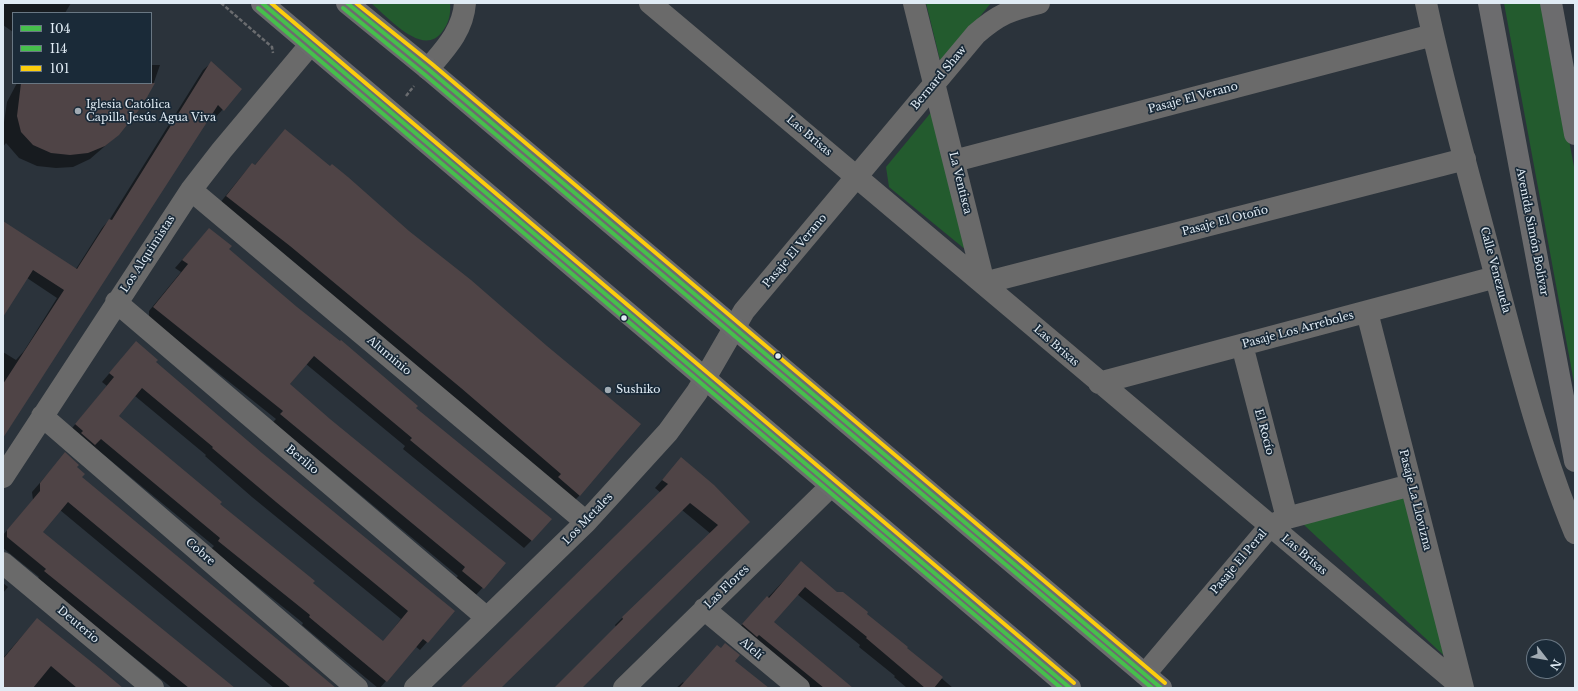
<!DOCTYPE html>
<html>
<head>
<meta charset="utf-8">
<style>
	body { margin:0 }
	#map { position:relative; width:1578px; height:691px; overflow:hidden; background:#2b333b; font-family:"Libre Baskerville",serif }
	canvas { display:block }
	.frame { position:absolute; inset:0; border:4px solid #e0ebf4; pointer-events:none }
	.legend { position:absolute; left:12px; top:12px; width:140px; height:72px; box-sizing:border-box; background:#1a2a38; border:1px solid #697783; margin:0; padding:5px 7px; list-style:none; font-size:12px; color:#e0ebf4 }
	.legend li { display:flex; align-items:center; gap:8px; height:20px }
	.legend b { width:20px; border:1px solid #697783 }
	.north { position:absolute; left:1526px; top:639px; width:40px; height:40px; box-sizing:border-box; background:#1a2a38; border:1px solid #697783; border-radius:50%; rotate:121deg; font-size:11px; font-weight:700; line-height:16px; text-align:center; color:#e0ebf4 }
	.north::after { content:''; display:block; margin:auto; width:14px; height:18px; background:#a1abb3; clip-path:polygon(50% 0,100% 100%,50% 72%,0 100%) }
</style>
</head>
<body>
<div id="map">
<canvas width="1578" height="691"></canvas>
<div class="frame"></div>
<ul class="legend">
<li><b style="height:5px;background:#46bf4c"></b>I04</li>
<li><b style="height:5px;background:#46bf4c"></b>I14</li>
<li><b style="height:5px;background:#fccd0d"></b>101</li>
</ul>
<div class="north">N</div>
</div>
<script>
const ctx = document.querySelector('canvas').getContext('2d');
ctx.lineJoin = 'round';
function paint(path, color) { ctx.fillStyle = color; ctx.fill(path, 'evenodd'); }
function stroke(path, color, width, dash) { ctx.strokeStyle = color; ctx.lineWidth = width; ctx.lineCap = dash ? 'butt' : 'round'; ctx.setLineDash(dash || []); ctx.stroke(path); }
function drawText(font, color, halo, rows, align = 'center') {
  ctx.font = font + ' "Libre Baskerville",serif'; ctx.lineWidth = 3.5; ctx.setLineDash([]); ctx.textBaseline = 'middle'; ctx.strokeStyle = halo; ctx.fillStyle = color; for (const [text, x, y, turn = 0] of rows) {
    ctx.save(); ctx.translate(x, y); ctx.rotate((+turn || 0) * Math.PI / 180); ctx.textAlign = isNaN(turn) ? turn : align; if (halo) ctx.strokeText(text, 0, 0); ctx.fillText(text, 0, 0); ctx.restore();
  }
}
const green = new Path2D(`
	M371 3H450C451 14 449 23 442 32 423 58 388 17 371 3Z
	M926 3H991L941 64Z
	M1504 3H1543L1575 172V388Z
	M933 110 966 250 889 187 886 167Z
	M1408 495 1453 664 1303 524Z`);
const shadow = new Path2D(`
	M3 3H71L65 13H13V32L3 25Z
	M211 63 241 89 215 118 211 114 3 437V352L16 360 24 351 57 298 27 278 3 315V222L76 269 102 228 110 219 203 70Z
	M151 65H160L153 85 119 134 90 159 73 167 56 168 37 166 19 158 6 143 3 147V129L7 102 17 83H151Z
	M285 130 580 495 572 503 219 204 245 172 252 164 254 166Z
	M209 229 227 250 415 408 532 540 524 548 403 449 405 446 306 364 289 385 330 420 505 563 475 596 455 579 458 576 273 422 276 419 149 318V311L181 272 175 268Z
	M136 342 154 362 261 454 454 611 420 650 415 646 380 688H378L302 625 303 623 211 549 214 546 93 446 68 433 107 386 102 382ZM135 396 206 455 205 456 252 497 401 619 383 642 219 505 118 416Z
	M681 459 749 522 580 688H555L616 627 615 625 622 618 711 534 682 510 500 688H462L661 493 655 488Z
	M58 462 76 467 81 477 335 688H274L60 510 42 532 231 688H172L37 579 39 577 3 548V535L33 500 32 492Z
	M794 570 837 593 866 614 953 688H907L894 677 895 676 859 647 860 645 797 594 772 622 851 688H806L735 632Z
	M3 583 8 587 3 593Z
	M37 619 121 688H3V658Z
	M734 661 766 688H676L683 682 684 683Z`);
const building = new Path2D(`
	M211 61 242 89 224 111 218 105 3 438V384L64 290 33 270 3 317V221L77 269 109 219 112 220Z
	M21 83H155L142 106 119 135 105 146 88 153 70 155 51 153 33 145 21 132 17 116Z
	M285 129 330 166 332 164 348 177 409 231 471 280 547 346 641 424 580 496 558 477 561 474 461 388 290 246 226 196 252 163 255 165Z
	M209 228 232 246 229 249 297 307 340 341 341 340 418 406 416 408 552 519 532 541 410 440 412 438 314 356 290 384 330 419 506 563 484 589 462 571 465 567 280 414 283 411 153 307 188 264 182 260Z
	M136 341 158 360 156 362 262 453 455 611 428 643 423 639 387 682 309 617 310 615 218 541 220 538 101 439 95 445 81 433 83 431 75 424 114 377 109 373ZM142 388 213 447 212 448 276 502 408 611 383 641 313 583 315 581 299 568 220 504 222 502 119 416Z
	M65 452 79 465 77 467 85 474 82 477 336 688H291L68 502 43 532 235 688H189L44 571 46 569 7 537V530L40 491V483Z
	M681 457 714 485 750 522 582 688H554L623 619 622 617 718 525 690 503 501 688H460L668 484 662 480Z
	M801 561 837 592H843L868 612 867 614 908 647 907 648 943 677 934 688H925L866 638 867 637 805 587 774 622 853 688H824L759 635 757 637 742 624 767 596 769 598Z
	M37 618 99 668 123 688H77L51 666 33 688H3V659Z
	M725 643 740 655 735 661 769 688H679L717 645 721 648Z`);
const path = new Path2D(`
	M221 3 272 47 273 53
	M406 96 414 86`);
const minor = new Path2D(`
	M650 3C921 231 1191 460 1463 688
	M914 3 984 283 1465 159
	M1426 3C1444 88 1468 171 1490 255 1515 349 1538 444 1575 533
	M428 69C445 49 463 31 465 3
	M954 161 1433 35
	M191 190 586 522
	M116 302 487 618
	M1367 312 1463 688
	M1242 345 1287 518
	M1099 383 1496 277
	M42 416 357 688
	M3 477 191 190 222 150 310 45
	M3 563 153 688
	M704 609 799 688
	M1145 674 1270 526 1287 518 1411 485
	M415 688 586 522 668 432 697 392 744 311 976 34C999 14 1010 10 1039 3
	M624 688 831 486`);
const secondary = new Path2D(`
	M262 3 1070 688
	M347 3 428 69 1161 688
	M1489 3 1575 461
	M1551 3 1575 134`);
const bus1 = new Path2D(`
	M262 3 1070 688
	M347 3 428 69 1161 688`);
const bus2 = new Path2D(`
	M258 8 1061 688
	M343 8 424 74 1152 688`);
const bus3 = new Path2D(`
	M271 3 1074 683
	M356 3 432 64 1165 683`);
const markers = [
	[78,111,4,"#a1abb3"],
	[624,318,3.5,"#e0ebf4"],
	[778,356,3.5,"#e0ebf4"],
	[608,390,4,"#a1abb3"]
];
const streetNames = [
	["Bernard Shaw",939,78,-50],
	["Pasaje El Verano",1193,98,-15],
	["Las Brisas",809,136,40],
	["La Ventisca",960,183,76],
	["Pasaje El Otoño",1225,221,-15],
	["Avenida Simón Bolívar",1532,232,79],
	["Pasaje El Verano",795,251,-50],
	["Los Alquimistas",148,254,-57],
	["Calle Venezuela",1495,270,75],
	["Pasaje Los Arreboles",1298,330,-15],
	["Las Brisas",1056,346,41],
	["Aluminio",389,356,40],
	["El Rocío",1264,432,75],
	["Berilio",302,460,40],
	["Pasaje La Llovizna",1415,500,76],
	["Los Metales",588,519,-46],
	["Cobre",200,552,41],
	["Las Brisas",1304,555,40],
	["Pasaje El Peral",1239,562,-50],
	["Las Flores",727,587,-44],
	["Deuterio",78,625,40],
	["Alelí",751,649,40]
];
const poiNames = [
	["Iglesia Católica",86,105],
	["Capilla Jesús Agua Viva",86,118],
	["Sushiko",616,390]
];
paint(green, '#235b2e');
paint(shadow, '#0007');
paint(building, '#4f4446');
stroke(path, '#6a6c6f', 2.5, [4, 2]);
stroke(minor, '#6a6a6a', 22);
stroke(secondary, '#6c6c6e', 22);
stroke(bus1, '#46bf4c', 4);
stroke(bus2, '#46bf4c', 4);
stroke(bus3, '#fccd0d', 4);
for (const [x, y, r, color] of markers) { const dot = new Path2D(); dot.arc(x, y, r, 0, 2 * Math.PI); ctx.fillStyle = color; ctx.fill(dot); stroke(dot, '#1a2a38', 1.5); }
drawText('11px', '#e0ebf4', '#1a2a38', streetNames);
drawText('11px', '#e0ebf4', '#1a2a38', poiNames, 'left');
</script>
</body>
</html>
